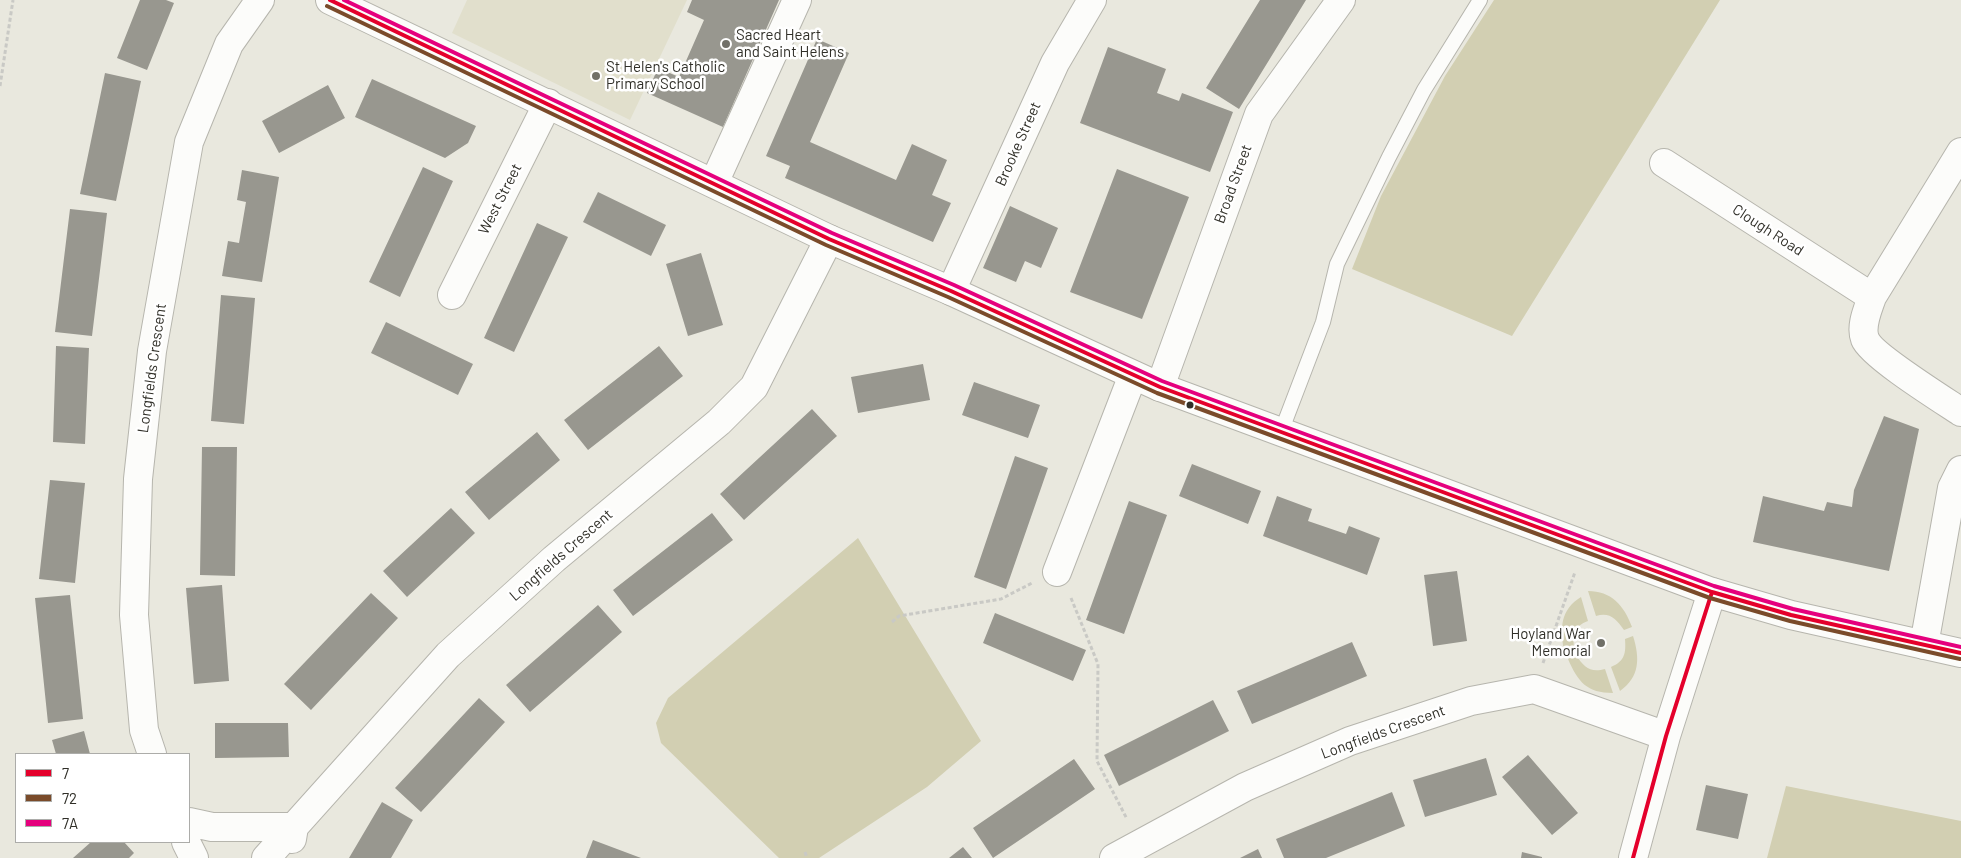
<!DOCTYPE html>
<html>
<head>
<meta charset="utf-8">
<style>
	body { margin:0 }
	#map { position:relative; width:1961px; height:858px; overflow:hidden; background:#e9e8de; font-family:Barlow,sans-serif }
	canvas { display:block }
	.legend { position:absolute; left:15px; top:753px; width:175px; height:90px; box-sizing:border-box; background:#fff; border:1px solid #acaca9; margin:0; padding:6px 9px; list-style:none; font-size:15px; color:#302f28 }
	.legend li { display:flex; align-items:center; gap:10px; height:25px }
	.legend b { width:25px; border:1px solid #acaca9 }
</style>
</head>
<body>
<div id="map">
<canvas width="1961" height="858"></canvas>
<ul class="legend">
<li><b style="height:6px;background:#e4002b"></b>7</li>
<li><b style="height:6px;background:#7a4b2a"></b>72</li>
<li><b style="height:6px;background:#e5007d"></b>7A</li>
</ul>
</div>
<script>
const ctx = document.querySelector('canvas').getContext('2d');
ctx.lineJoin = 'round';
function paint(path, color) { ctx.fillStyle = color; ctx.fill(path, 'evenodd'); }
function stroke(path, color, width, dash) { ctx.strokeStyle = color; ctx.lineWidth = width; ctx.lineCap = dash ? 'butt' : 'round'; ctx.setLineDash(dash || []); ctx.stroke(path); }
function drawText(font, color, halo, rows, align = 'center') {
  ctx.font = font + ' Barlow,sans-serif'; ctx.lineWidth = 5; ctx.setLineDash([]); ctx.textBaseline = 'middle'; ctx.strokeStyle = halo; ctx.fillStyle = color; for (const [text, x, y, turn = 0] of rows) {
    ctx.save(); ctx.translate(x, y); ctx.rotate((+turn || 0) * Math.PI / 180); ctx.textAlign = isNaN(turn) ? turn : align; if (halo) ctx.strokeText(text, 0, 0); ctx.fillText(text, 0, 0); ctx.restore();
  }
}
const built = new Path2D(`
	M467 0H687L630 120 452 33Z`);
const green = new Path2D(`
	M1494 0H1720L1512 336 1352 269 1381 196 1445 76Z
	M858 538 981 741 927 787 819 858H779L661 743 656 723 668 698Z
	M1588 591C1611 591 1624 605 1632 627L1624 630C1616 619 1610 612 1596 616Z
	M1581 597 1588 621C1574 626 1573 635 1574 649L1564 651C1560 628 1560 610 1581 597Z
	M1633 636C1640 658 1640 677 1620 691L1611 667C1625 661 1626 653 1625 639Z
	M1576 655C1584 667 1590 673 1605 669L1613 693C1587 693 1578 682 1568 659Z
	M1786 786 1961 821V858H1767Z`);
const building = new Path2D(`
	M140 0H166L174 3 147 70 117 58Z
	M692 0H779L723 127 647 93 658 68 679 77 704 20 687 12Z
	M1260 0H1306L1239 109 1206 88Z
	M817 39 849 53 810 142 896 180 912 144 947 160 932 195 951 203 933 242 785 178 790 166 766 156Z
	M1108 47 1166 69 1157 93 1179 101 1182 93 1233 112 1210 172 1080 123Z
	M105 73 141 81 116 201 80 194Z
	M372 79 476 126 468 143 445 158 355 117Z
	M328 85 345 118 279 153 262 121Z
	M423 167 453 181 400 297 369 282Z
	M1117 169 1189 197 1142 319 1070 292Z
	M242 170 279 177 262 282 222 276 228 241 239 243 246 202 237 200Z
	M598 192 666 225 651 256 583 222Z
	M1010 206 1058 228 1041 268 1025 261 1016 282 983 268Z
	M70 209 107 213 92 336 55 332Z
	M537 223 568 237 514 352 484 338Z
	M701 253 723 325 688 336 666 264Z
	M221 295 255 298 244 424 211 421Z
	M386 322 473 364 458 395 371 353Z
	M56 346 89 348 85 444 53 442Z
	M659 346 683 376 588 450 564 420Z
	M923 364 930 400 858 413 851 377Z
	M974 382 1040 405 1028 438 962 415Z
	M812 409 837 436 744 520 720 494Z
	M1884 416 1919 429 1889 571 1753 542 1763 496 1824 511 1827 502 1852 507 1854 490Z
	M537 432 560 460 489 520 465 492Z
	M202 447H237L235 576 200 575Z
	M1015 456 1048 468 1006 589 974 577Z
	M1192 464 1261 491 1248 524 1179 496Z
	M50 480 85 483 75 583 39 579Z
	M1277 496 1312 509 1308 521 1346 534 1349 526 1380 538 1367 575 1263 536Z
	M1129 501 1167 515 1124 634 1086 620Z
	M451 508 475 533 407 597 383 571Z
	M712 513 733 540 633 616 613 590Z
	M1457 571 1467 641 1433 646 1424 575Z
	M222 585 229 681 194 684 186 588Z
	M371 593 398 618 311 710 284 684Z
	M70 595 83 719 48 723 35 598Z
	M598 605 622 632 530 712 506 685Z
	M995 613 1086 650 1073 681 983 643Z
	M1352 642 1367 676 1252 724 1237 691Z
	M479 698 505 722 421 812 395 788Z
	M1213 700 1229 731 1119 786 1104 755Z
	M215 723H288L289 757 215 758Z
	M84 731 90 754H56L52 740Z
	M1528 755 1578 813 1552 835 1502 777Z
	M1486 758 1497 795 1425 817 1413 780Z
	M1074 759 1095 789 993 858 973 828Z
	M1706 785 1748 794 1738 839 1696 830Z
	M1392 792 1405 826 1326 858H1284L1276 839Z
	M382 802 413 820 391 858H349Z
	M593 840 641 858H586Z
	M91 842H124L134 853 129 858H73Z
	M963 847 972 858H949Z
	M1258 849 1262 858H1240Z
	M1522 852 1542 857V858H1521Z`);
const path = new Path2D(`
	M0 86 13 0
	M1071 598 1098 664 1097 761 1127 819
	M892 622 899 616 1001 599 1032 583
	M1543 663 1575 572
	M805 852 807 858`);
const lane = new Path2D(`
	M1281 432 1323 322 1337 264 1389 157 1424 90 1480 0`);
const street = new Path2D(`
	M1961 152 1872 297C1868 309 1860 326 1865 339 1871 355 1943 400 1961 412
	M1664 163 1872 297
	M714 183 797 0
	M951 291 1055 63 1092 0
	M452 295 548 103
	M1160 387 1259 114 1341 0
	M1057 572 1133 375
	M1924 645 1952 488 1961 470
	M152 754 144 730 134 615 138 479 152 351 189 142 229 44 260 0
	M189 822 212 827H294L292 839
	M186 842 194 858
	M266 858 448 655 554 559 719 422 754 387 829 239
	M1114 858 1245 787 1350 741 1471 701 1534 689 1666 736
	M1633 858 1666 736 1712 592`);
const secondary = new Path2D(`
	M330 0 829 239 951 291 1160 387 1712 592 1791 615 1961 653`);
const bus1 = new Path2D(`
	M330 0 829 239 951 291 1160 387 1712 592 1791 615 1961 653
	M1633 858 1666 736 1712 592`);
const bus2 = new Path2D(`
	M327 6 826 245 948 297 1157 393 1710 598 1790 621 1960 659`);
const bus3 = new Path2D(`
	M344 0 832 233 954 285 1162 381 1714 586 1793 609 1961 647`);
const markers = [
	[726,44,5,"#717068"],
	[596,76,5,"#717068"],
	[1190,405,4.5,"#302f28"],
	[1601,643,5,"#717068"]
];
const poiNames = [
	["Sacred Heart",736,35],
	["and Saint Helens",736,52],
	["St Helen's Catholic",606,67],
	["Primary School",606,84],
	["Hoyland War",1591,634,"right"],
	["Memorial",1591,651,"right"]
];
const streetNames = [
	["Brooke Street",1018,144,-66],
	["Broad Street",1233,184,-70],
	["West Street",500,199,-63],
	["Clough Road",1768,230,33],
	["Longfields Crescent",152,368,-82],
	["Longfields Crescent",561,555,-41],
	["Longfields Crescent",1383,732,-20]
];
paint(built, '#e1dfcc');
paint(green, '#d2cfb2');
paint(building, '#98978f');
stroke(lane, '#b6b5ad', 16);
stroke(street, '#b6b5ad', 30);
stroke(secondary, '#b6b5ad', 30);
stroke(path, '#c9c9c5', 3, [4, 2.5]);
stroke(lane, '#fcfcfa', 14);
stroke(street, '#fcfcfa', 28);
stroke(secondary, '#fcfcfa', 28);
stroke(bus1, '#e4002b', 4);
stroke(bus2, '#7a4b2a', 4);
stroke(bus3, '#e5007d', 4);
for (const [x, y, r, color] of markers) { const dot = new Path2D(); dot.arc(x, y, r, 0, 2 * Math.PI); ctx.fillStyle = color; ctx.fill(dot); stroke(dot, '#fff', 2); }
drawText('15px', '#302f28', '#fff', poiNames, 'left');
drawText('15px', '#302f28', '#fff', streetNames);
</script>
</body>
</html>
